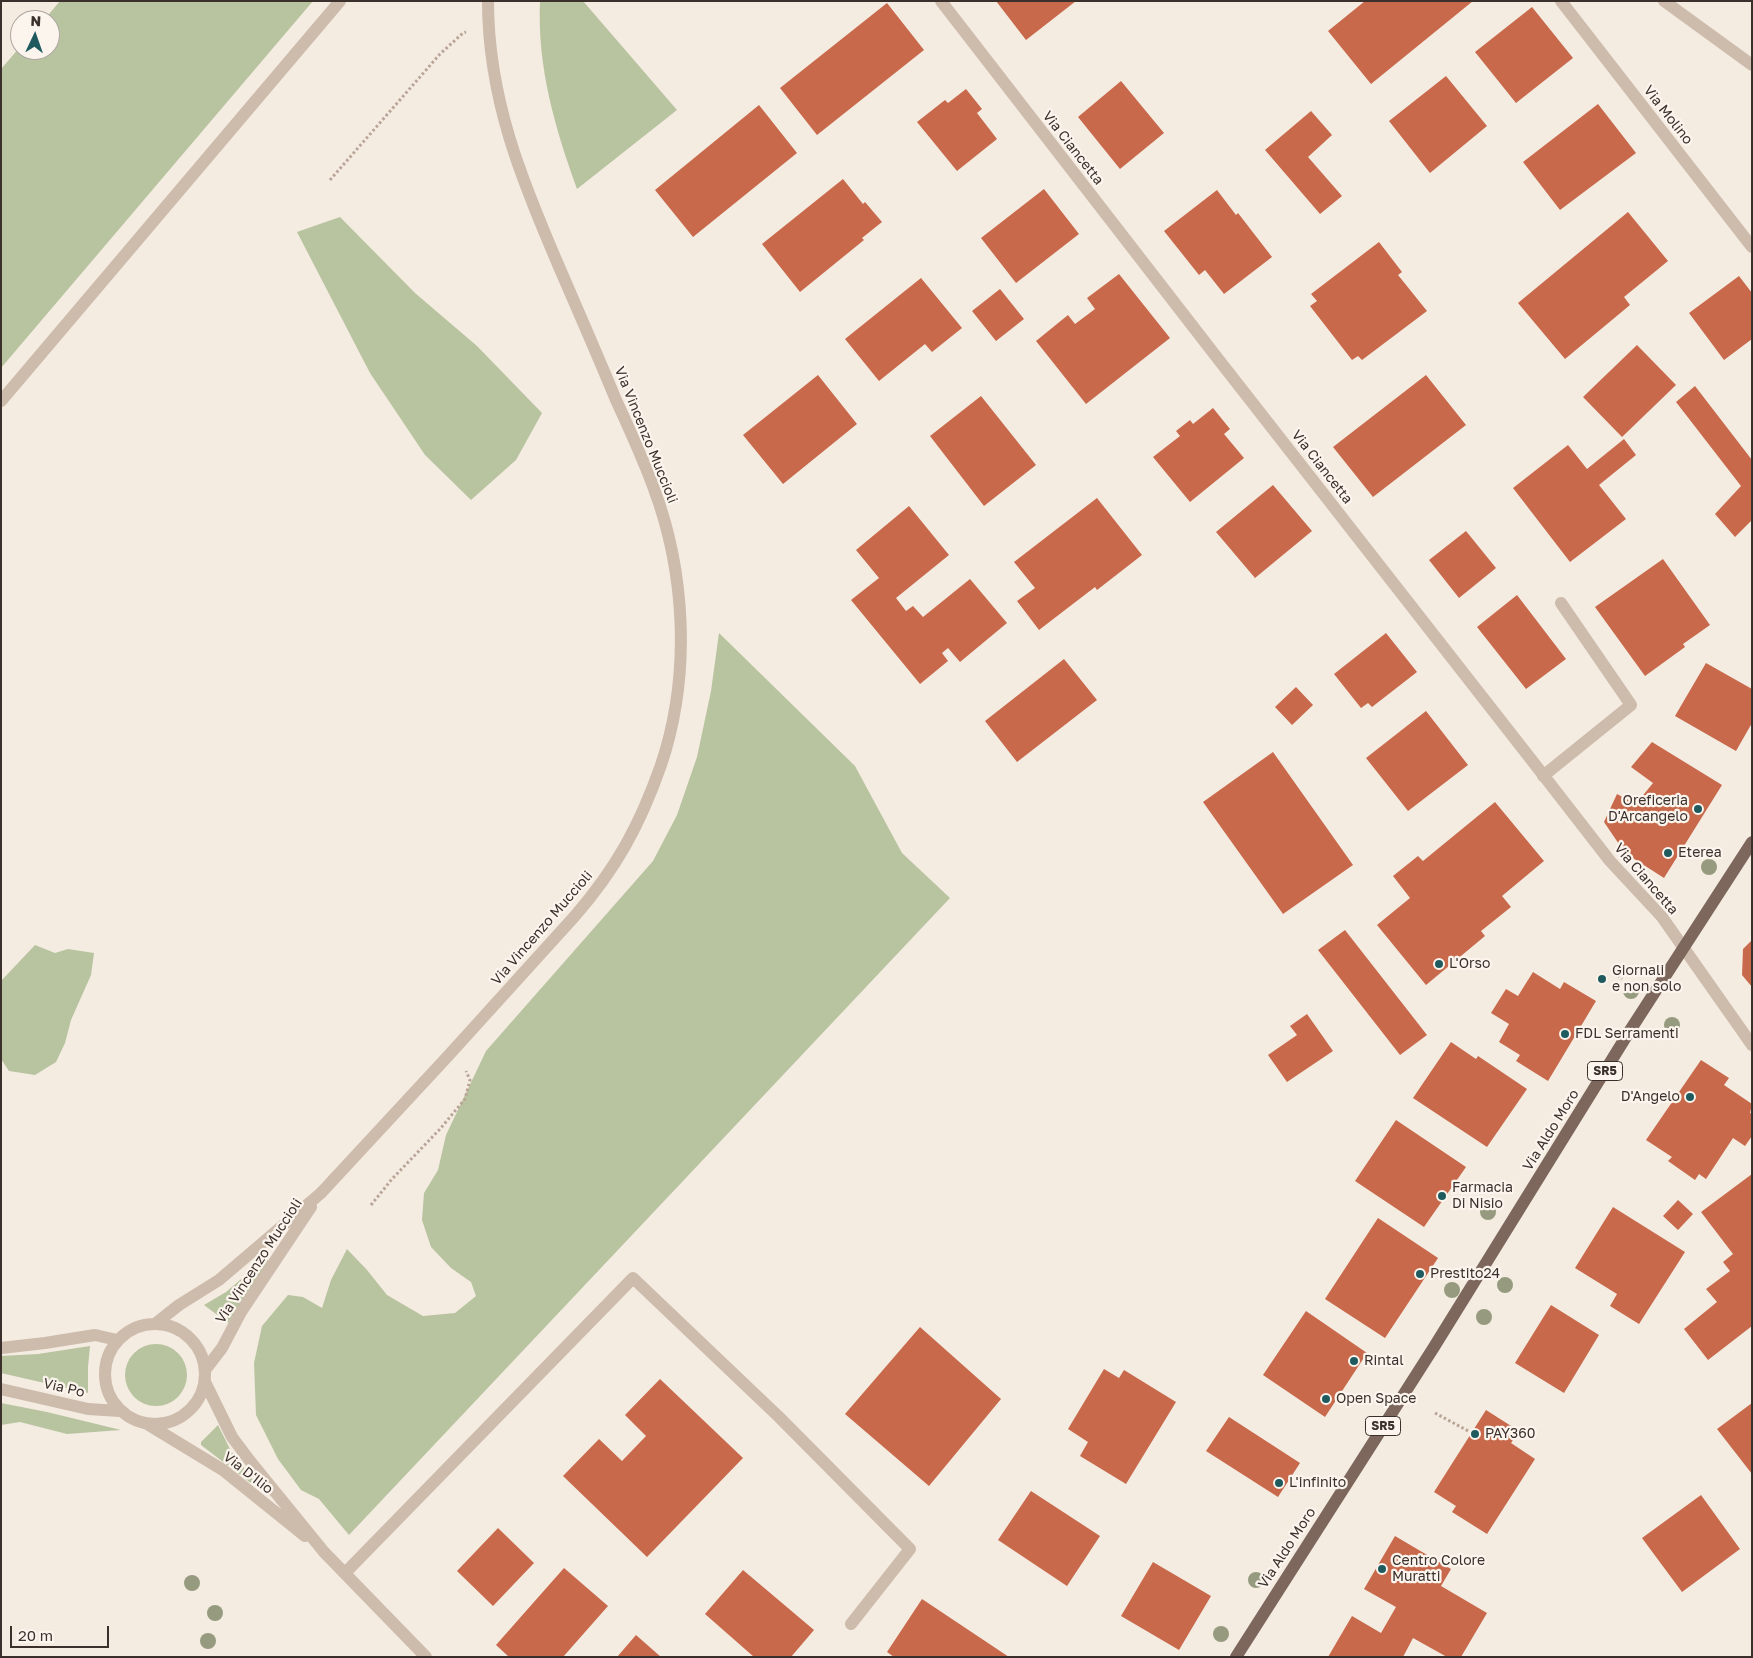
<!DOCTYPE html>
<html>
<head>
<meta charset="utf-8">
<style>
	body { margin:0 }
	#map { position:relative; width:1753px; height:1658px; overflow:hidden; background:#f4ebe1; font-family:"Golos Text",sans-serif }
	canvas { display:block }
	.frame { position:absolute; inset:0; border:2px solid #3b302b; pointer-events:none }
	.north { position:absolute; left:10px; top:10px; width:50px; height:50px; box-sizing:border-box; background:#fbf5ee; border:1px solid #aea6a0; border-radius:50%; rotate:3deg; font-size:14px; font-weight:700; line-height:20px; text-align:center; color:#3b302b }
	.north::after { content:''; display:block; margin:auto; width:18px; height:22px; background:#1f5a5e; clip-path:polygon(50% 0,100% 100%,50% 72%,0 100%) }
	.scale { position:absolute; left:10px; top:1626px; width:99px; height:22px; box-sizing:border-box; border:2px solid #3b302b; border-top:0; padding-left:6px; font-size:15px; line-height:18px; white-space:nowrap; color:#3b302b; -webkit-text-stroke:4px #fbf5ee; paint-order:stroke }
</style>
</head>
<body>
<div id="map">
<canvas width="1753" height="1658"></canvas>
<div class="frame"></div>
<div class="north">N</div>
<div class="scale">20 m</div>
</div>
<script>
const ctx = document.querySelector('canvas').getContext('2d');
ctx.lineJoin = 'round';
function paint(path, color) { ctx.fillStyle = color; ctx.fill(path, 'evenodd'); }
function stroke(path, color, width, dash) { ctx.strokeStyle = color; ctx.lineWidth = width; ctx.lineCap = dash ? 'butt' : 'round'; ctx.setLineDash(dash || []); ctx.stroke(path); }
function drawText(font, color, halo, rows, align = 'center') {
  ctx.font = font + ' "Golos Text",sans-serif'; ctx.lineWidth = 4.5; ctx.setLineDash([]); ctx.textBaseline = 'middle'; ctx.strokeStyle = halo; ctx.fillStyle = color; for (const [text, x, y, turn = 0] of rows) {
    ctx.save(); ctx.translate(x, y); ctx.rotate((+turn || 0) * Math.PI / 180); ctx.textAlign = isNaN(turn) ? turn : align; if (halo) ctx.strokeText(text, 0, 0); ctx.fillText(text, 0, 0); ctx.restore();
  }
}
const green = new Path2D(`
	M60 1H313L1 368V69L20 47V50H50V20H44Z
	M540 1H583L677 110 577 189C555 128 537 67 540 1Z
	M340 217 415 293 477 346 542 413 516 460 471 500 425 455 370 373 297 232Z
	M719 633 855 766 902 853 950 898 349 1535 319 1499 301 1490 278 1459 256 1415 254 1363 262 1326 288 1295 303 1297 322 1308 331 1280 347 1249 367 1270 387 1295 423 1316 455 1313 476 1296 471 1282 451 1268 431 1247 422 1220 424 1193 438 1170 446 1135 486 1051 653 861 677 815 697 757 711 691Z
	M35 945 55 953 68 949 94 953 91 975 71 1020 65 1043 56 1062 35 1075 9 1071 1 1059V981Z
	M266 1258 270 1263 228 1323 204 1305 226 1292Z
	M125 1375a31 31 0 1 1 62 0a31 31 0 1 1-62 0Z
	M90 1346 88 1367V1393L1 1373V1356L38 1354Z
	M1 1403 47 1412 121 1430 67 1434 20 1422 1 1425Z
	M218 1425 231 1451 254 1481 252 1484 201 1445V1442Z`);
const building = new Path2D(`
	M996 1H1076L1026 40Z
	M1365 1H1473L1371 84 1328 31Z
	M887 3 924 50 817 135 780 88Z
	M1532 7 1573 58 1516 103 1475 52Z
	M1446 76 1487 126 1430 173 1389 121Z
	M1121 81 1164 133 1120 169 1078 117Z
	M966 89 982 109 977 113 997 139 957 171 917 122 945 100 948 103Z
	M1598 104 1636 153 1560 210 1523 162Z
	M759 105 797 153 693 237 655 190Z
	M1311 111 1332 135 1308 157 1342 196 1320 214 1265 150Z
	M843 179 863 204 865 202 882 222 862 238 864 240 800 292 762 244Z
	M1044 189 1079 234 1016 283 981 238Z
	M1217 190 1236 215 1238 213 1272 257 1224 294 1205 270 1199 275 1164 231Z
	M1628 212 1668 261 1624 297 1630 305 1565 359 1518 303Z
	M1379 242 1402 272 1398 275 1427 311 1362 360 1358 356 1352 360 1310 306 1317 301 1311 294Z
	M1119 274 1170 338 1086 404 1036 341 1068 315 1075 324 1095 309 1087 298Z
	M1739 276 1752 293V339L1724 360 1689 313Z
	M921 278 962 328 932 352 925 344 879 381 845 339Z
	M1000 289 1024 319 996 341 972 311Z
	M1637 345 1676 385 1622 437 1583 397Z
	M818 375 857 424 783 484 743 435Z
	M1426 375 1466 425 1373 497 1333 447Z
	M1695 386 1752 460V520L1735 537 1715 514 1741 486 1676 402Z
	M981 396 1036 465 984 506 930 436Z
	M1213 408 1230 429 1224 434 1244 458 1190 502 1153 457 1180 436 1176 431 1190 420 1193 424Z
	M1624 439 1636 455 1599 485 1626 519 1570 562 1513 488 1568 445 1587 469Z
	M1273 485 1312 531 1255 578 1216 532Z
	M1097 498 1142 555 1097 590 1095 587 1039 630 1017 601 1035 588 1014 562Z
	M909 506 949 555 896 598 906 611 913 606 923 617 970 579 1007 623 960 662 948 648 942 653 948 661 920 684 851 600 879 578 856 550Z
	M1466 531 1496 568 1459 598 1429 560Z
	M1663 559 1710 625 1683 644 1685 647 1645 676 1595 607Z
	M1517 595 1566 659 1526 689 1477 627Z
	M1386 633 1417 672 1372 707 1368 703 1361 708 1334 674Z
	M1064 659 1097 700 1017 762 985 721Z
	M1706 663 1752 689V723L1736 751 1675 716Z
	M1296 687 1313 705 1292 725 1275 707Z
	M1426 711 1468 765 1408 811 1366 758Z
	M1652 742 1722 785 1664 878 1625 853 1604 822 1617 794 1636 804 1653 783 1631 767Z
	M1273 752 1353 865 1283 914 1203 802Z
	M1495 802 1544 861 1502 896 1511 907 1481 931 1485 936 1426 985 1377 925 1410 898 1393 876 1418 856 1423 861Z
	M1345 930 1427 1035 1400 1055 1318 950Z
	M1752 940V987L1742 975 1743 949Z
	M1533 972 1560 989 1564 982 1596 1001 1548 1081 1516 1061 1520 1055 1499 1042 1509 1024 1491 1013 1506 989 1518 996Z
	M1307 1014 1333 1051 1287 1082 1268 1055 1297 1035 1290 1026Z
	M1451 1042 1476 1059 1478 1056 1527 1089 1487 1147 1413 1098Z
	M1701 1060 1729 1078 1724 1085 1752 1104 1750 1113 1752 1114V1136L1745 1146 1733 1138 1706 1179 1699 1174 1695 1180 1668 1161 1672 1157 1646 1140Z
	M1396 1120 1466 1167 1424 1227 1355 1181Z
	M1752 1174V1326L1708 1360 1684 1329 1717 1302 1706 1289 1730 1271 1723 1262 1733 1254 1701 1212Z
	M1678 1200 1693 1214 1678 1230 1663 1216Z
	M1613 1207 1685 1252 1639 1324 1610 1306 1617 1294 1575 1268Z
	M1378 1218 1438 1258 1385 1338 1325 1299Z
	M1551 1305 1599 1335 1564 1393 1515 1363Z
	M1306 1311 1367 1353 1325 1417 1263 1375Z
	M920 1327 1001 1399 929 1486 845 1414Z
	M1104 1369 1119 1378 1124 1370 1176 1402 1126 1484 1080 1456 1088 1442 1068 1429Z
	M660 1379 743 1458 647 1557 563 1476 599 1439 622 1461 646 1436 625 1415Z
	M1752 1403V1474L1717 1429Z
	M1486 1410 1519 1431 1511 1443 1535 1459 1487 1534 1452 1512 1456 1506 1434 1492Z
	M1229 1417 1300 1463 1278 1497 1206 1451Z
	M1031 1491 1100 1536 1067 1586 998 1540Z
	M1701 1495 1740 1549 1682 1592 1642 1538Z
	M498 1528 534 1563 493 1606 457 1571Z
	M1395 1536 1451 1569 1441 1586 1487 1613 1461 1657H1447L1413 1638 1403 1657H1328L1352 1616 1381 1633 1396 1607 1364 1589Z
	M1153 1562 1211 1596 1179 1650 1121 1616Z
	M564 1568 608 1606 563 1657H509L496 1645Z
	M743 1570 814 1630 791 1657H754L705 1614Z
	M922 1599 1009 1657H894L887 1652Z
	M636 1635 661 1657H617Z`);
const path = new Path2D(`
	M330 180 440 54 463 33 466 32
	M1614 972 1622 979
	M371 1205 392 1179 440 1129 465 1099 470 1080 466 1071
	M1435 1413 1472 1433`);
const service = new Path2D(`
	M1664 1 1752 65
	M1 401 340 1
	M1543 776 1631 705 1561 603
	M345 1573 633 1278 779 1417 910 1549 851 1624`);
const minor = new Path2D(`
	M941 1 1215 355 1530 758 1610 861 1662 917 1752 1045
	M1561 1 1752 247
	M205 1382 232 1437 250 1461 324 1552 426 1657
	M149 1425 223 1470 305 1536`);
const tertiary = new Path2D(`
	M105 1374a50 50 0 1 1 100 0a50 50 0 1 1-100 0Z
	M155 1324 179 1305 219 1280 321 1193 448 1056 574 917C616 869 640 825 661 765 691 676 686 573 653 486 642 457 629 428 616 400 598 356 579 313 560 269 522 181 488 99 488 1
	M1 1348 45 1343 95 1335 117 1340
	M205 1370 222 1348 241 1312 311 1207
	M1 1389 88 1409 120 1411`);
const primary = new Path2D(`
	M1236 1657 1434 1347 1629 1032 1752 842`);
const trees = [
	[1709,867],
	[1631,991],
	[1672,1025],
	[1488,1212],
	[1505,1285],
	[1452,1290],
	[1484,1317],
	[1256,1580],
	[192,1583],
	[215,1613],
	[1221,1634],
	[208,1641]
];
const markers = [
	[1698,809,5,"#1f5a5e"],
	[1668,853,5,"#1f5a5e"],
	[1439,964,5,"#1f5a5e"],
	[1602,979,5,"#1f5a5e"],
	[1565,1034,5,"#1f5a5e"],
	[1690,1097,5,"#1f5a5e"],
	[1442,1196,5,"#1f5a5e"],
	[1420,1274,5,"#1f5a5e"],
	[1354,1361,5,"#1f5a5e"],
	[1326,1399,5,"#1f5a5e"],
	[1475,1434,5,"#1f5a5e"],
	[1279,1483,5,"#1f5a5e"],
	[1382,1569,5,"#1f5a5e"]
];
const shields = [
	[1605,1071,35],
	[1383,1426,35]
];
const shieldNames = [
	["SR5",1605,1071],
	["SR5",1383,1426]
];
const streetNames = [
	["Via Molino",1668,115,52],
	["Via Ciancetta",1073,148,52],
	["Via Vincenzo Muccioli",646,435,68],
	["Via Ciancetta",1322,467,52],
	["Via Ciancetta",1646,879,49],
	["Via Vincenzo Muccioli",542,928,-49],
	["Via Aldo Moro",1551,1130,-58],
	["Via Vincenzo Muccioli",259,1261,-57],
	["Via Po",64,1388,13],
	["Via D'Ilio",248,1473,38],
	["Via Aldo Moro",1287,1548,-57]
];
const poiNames = [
	["Oreficeria",1688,801,"right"],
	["D'Arcangelo",1688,817,"right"],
	["Eterea",1678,853],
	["L'Orso",1449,964],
	["Giornali",1612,971],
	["e non solo",1612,987],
	["FDL Serramenti",1575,1034],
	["D'Angelo",1680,1097,"right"],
	["Farmacia",1452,1188],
	["Di Nisio",1452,1204],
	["Prestito24",1430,1274],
	["Rintal",1364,1361],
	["Open Space",1336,1399],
	["PAY360",1485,1434],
	["L'infinito",1289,1483],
	["Centro Colore",1392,1561],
	["Muratti",1392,1577]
];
paint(green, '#b8c4a0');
paint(building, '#c8694b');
stroke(path, '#b9a596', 3, [2.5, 2.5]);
stroke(service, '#cdbbac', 12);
stroke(minor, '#cdbbac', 12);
stroke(tertiary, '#cdbbac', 12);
stroke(primary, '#7d675c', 12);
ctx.fillStyle = '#969b7f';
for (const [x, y] of trees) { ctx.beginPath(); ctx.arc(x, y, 8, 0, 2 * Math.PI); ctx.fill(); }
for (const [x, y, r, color] of markers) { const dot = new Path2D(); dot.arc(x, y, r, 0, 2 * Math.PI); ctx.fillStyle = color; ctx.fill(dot); stroke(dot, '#fbf5ee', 2); }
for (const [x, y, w] of shields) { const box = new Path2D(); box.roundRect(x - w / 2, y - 9.5, w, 19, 4); ctx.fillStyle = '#fbf5ee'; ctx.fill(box); stroke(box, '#3b302b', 1); }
drawText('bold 12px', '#3b302b', null, shieldNames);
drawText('14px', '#3b302b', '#fbf5ee', streetNames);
drawText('14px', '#3b302b', '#fbf5ee', poiNames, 'left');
</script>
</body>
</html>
